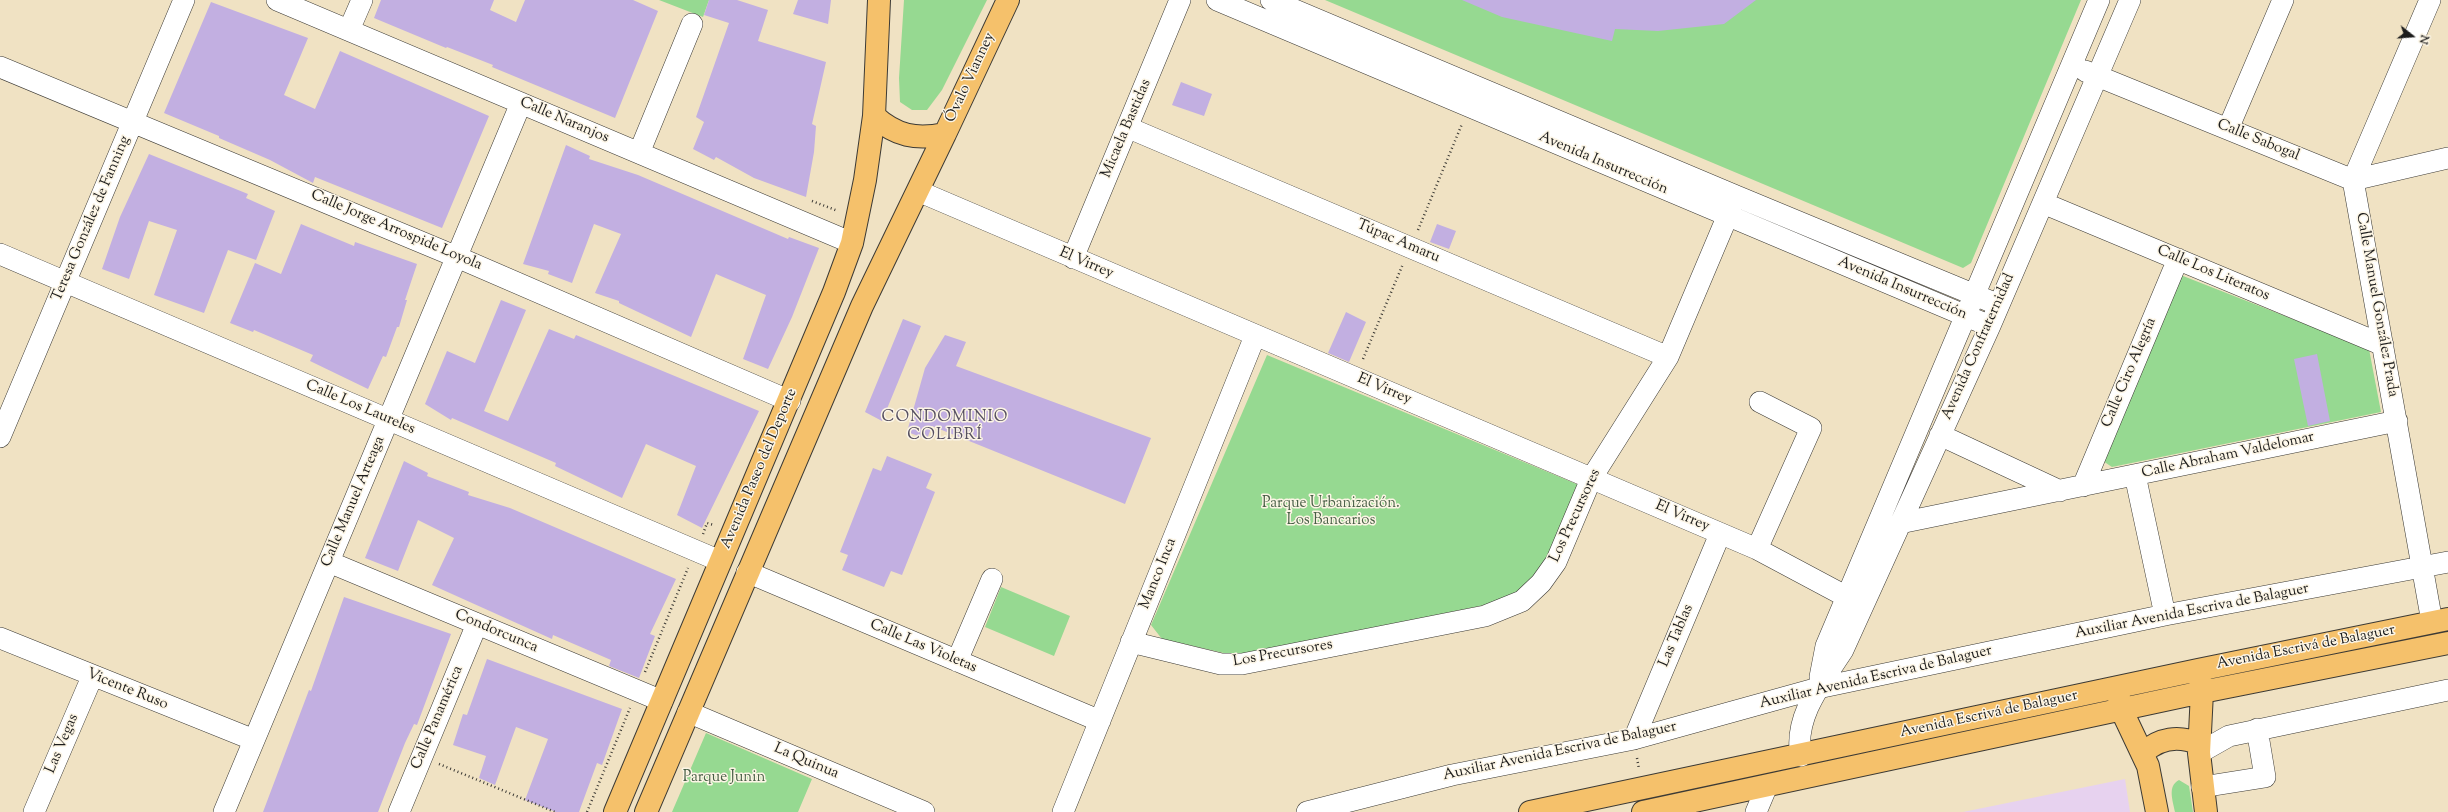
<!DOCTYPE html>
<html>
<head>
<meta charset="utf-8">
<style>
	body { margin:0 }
	#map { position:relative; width:2448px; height:812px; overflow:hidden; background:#f0e2c3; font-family:"Sorts Mill Goudy",serif }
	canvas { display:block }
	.north { position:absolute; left:2392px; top:16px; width:40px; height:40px; -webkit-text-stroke:3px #fcf5e5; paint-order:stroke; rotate:107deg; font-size:11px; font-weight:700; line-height:16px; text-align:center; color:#1c1c1c }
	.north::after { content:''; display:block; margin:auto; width:14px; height:18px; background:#1c1c1c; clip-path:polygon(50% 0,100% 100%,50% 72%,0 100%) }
</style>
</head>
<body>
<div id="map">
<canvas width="2448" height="812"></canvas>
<div class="north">N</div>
</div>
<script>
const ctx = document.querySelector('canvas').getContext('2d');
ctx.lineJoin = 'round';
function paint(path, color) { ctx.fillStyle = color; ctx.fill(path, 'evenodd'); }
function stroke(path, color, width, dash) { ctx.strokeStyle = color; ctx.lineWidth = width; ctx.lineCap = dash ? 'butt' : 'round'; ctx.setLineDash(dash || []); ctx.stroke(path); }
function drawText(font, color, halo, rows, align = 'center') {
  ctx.font = font + ' "Sorts Mill Goudy",serif'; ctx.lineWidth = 3; ctx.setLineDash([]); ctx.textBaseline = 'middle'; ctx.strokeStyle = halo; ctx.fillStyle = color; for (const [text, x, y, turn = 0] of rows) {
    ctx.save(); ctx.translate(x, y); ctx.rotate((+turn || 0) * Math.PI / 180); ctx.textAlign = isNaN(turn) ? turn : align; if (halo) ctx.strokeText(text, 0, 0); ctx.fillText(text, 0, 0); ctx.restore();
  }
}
const built = new Path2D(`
	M2125 779 2130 812H1963Z`);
const green = new Path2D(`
	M659 0H709L703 17Z
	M904 0H987L942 90 927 110H912L900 102 899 78Z
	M1325 0H2081L1971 263 1963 268Z
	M2178 274 2369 349 2381 412 2112 467 2103 461Z
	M1267 355 1579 485C1567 515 1555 558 1533 582 1523 593 1504 599 1490 604L1237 656 1162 639 1151 625Z
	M1001 587 1070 616 1054 656 985 627Z
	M706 733 812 779 798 812H672Z
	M2179 780 2189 786 2193 812H2175C2173 801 2167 786 2179 780Z`);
const building = new Path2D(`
	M381 0H494L490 10 516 22 525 0H633L658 11 615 118 492 67 493 65 447 47 446 48 374 18Z
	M709 0H737L768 10 758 41 826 62 812 124 816 126 814 152 806 197 754 178 716 157 714 160 693 149 704 122 696 117 729 23 704 15Z
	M798 0H831L828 24 793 14Z
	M1462 0H1756L1724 24 1658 31 1615 29 1612 41 1502 17Z
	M211 2 308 38 284 95 315 109 340 51 489 116 442 228 315 177 313 183 270 160 219 138V136L164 113Z
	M1181 82 1212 94 1204 116 1172 105Z
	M566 145 590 156 589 159 638 175 788 239 789 237 819 248 792 317 768 369 743 359 766 295 716 274 691 337 619 303V301L595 293 621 234 594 224 572 283 548 274 549 271 523 264Z
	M149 154 248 194 246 198 275 211 256 260 228 250 204 313 154 295 177 230 149 221 129 279 102 269 120 217Z
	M301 224 354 246 355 242 417 264 405 300H407L399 327H397L386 357 383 356 368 389 310 361 313 355 254 330 253 332 230 323 255 263 281 274Z
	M1437 224 1456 231 1449 249 1430 242Z
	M501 300 526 310 484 411 508 421 549 329 574 339 576 335 759 411 702 528 677 515 696 466 646 444 622 498 555 466 556 463 452 418 451 420 425 404 447 351 475 363Z
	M1346 312 1366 322 1349 362 1328 353Z
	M903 319 921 326 882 421 865 412Z
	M945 335 966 342 956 366 1151 438 1125 504 932 426 927 439 907 432 925 368Z
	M2317 354 2330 421 2308 426 2294 359Z
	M887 456 932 474 926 488 935 492 902 575 891 571 884 587 842 570 848 555 840 552 873 468 881 471Z
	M404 461 428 473 427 476 469 492 468 495 510 508 676 579 650 634 655 636 639 678 609 666 611 660 553 635 552 639 432 585 454 538 418 520 398 571 365 558Z
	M344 597 451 634 417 725 414 724 405 743 378 812H263L309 690 311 691Z
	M487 659 622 709 602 765 597 763 579 812H556L525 800 548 739 516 727 495 785 479 778 486 756 453 745 463 714 467 715Z`);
const path = new Path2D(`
	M812 201 838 211
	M1418 230 1462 124
	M1363 359 1403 264
	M703 534 707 523 714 525
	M645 672 688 568
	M1637 758 1639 769
	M439 764 555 812
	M587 812 630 708`);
const minor = new Path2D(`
	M277 0 852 243
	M1217 0 1990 326
	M1271 0 1736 196 1999 305
	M2430 0 2353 180 2432 622
	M349 30 362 0
	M0 67 457 257 790 401
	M2085 71 2353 180 2448 158
	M1129 128 1668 357
	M2228 129 2283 0
	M639 153 692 24
	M918 191 1757 549 1847 597
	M2043 203 2383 345
	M0 254 720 561
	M1073 258 1180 0
	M1940 435 2060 491
	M0 437 184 0
	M2135 475 2165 615
	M2083 486 2178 259
	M1900 523 2397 421
	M1757 549 1811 428 1760 402
	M329 562 662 701
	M747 572 1100 721
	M0 638 254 740
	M1131 642 1221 664H1242L1485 616 1522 601 1541 583 1556 562 1591 479 1668 357 1736 196
	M957 661 992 579
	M1820 677 1826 646 2099 0
	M688 712 924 812
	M1634 739 1720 534
	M2199 753 2229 736 2448 690
	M1801 756C1793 717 1823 681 1843 650L1990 326 2130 0
	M2202 787 2265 777 2257 729
	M34 812 92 677
	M224 812 521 103
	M399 812 477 624
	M1063 812 1255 336
	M1307 812 1452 775 1634 739 1818 688 2165 615 2448 562
	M1756 812 1767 786`);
const major = new Path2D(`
	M879 0 874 116C896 136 916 140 945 134L1008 0
	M2200 678 2202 692 2199 753 2206 812
	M2119 698 2122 711 2148 766 2157 812
	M2143 753C2159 738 2179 735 2199 744
	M615 812 834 292 852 243 865 180 874 116
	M646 812 862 306 945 134
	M1530 812 2198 670 2448 619
	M1643 812 2202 692 2448 643`);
const streetNames = [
	["Óvalo Vianney",971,78,-65],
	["Calle Naranjos",564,121,23],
	["Micaela Bastidas",1127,129,-67],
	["Calle Sabogal",2258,141,22],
	["Avenida Insurrección",1603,164,23],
	["Teresa González de Fanning",92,219,-67],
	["Calle Jorge Arrospide Loyola",396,231,23],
	["Túpac Amaru",1398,242,23],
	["El Virrey",1086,264,23],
	["Calle Los Literatos",2213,274,23],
	["Avenida Insurrección",1902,289,23],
	["Calle Manuel González Prada",2376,305,80],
	["Avenida Confraternidad",1979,347,-66],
	["Calle Ciro Alegría",2130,373,-67],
	["El Virrey",1384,390,23],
	["Calle Los Laureles",360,408,23],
	["Calle Abraham Valdelomar",2228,456,-12],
	["Avenida Paseo del Deporte",760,469,-67],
	["Calle Manuel Arteaga",354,502,-67],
	["Los Precursores",1576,516,-65],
	["El Virrey",1682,517,23],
	["Manco Inca",1159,574,-68],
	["Auxiliar Avenida Escriva de Balaguer",2192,612,-11],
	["Condorcunca",496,632,23],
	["Las Tablas",1677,636,-67],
	["Calle Las Violetas",923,647,23],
	["Avenida Escrivá de Balaguer",2306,648,-11],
	["Los Precursores",1283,654,-10],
	["Auxiliar Avenida Escriva de Balaguer",1876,678,-13],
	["Vicente Ruso",127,690,22],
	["Avenida Escrivá de Balaguer",1989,715,-12],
	["Calle Panamérica",438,718,-67],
	["Las Vegas",63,744,-67],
	["Auxiliar Avenida Escriva de Balaguer",1560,752,-12],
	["La Quinua",806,762,23]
];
const parkNames = [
	["Parque Urbanización.",1331,504],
	["Los Bancarios",1331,521],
	["Parque Junin",724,778]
];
const neighbourhoodNames = [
	["CONDOMINIO",945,418],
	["COLIBRÍ",945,436]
];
paint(built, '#e7d2ef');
paint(green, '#96d991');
paint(building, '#c2afe1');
stroke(minor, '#3c3a35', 22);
stroke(major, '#3c3a35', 24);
stroke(path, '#3c3a35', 2.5, [1, 3]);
stroke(minor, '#fff', 21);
stroke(major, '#f5c16b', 22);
drawText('15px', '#1c1c1c', '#fcf5e5', streetNames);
drawText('15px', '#475e45', '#fcf5e5', parkNames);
ctx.letterSpacing = '1px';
drawText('16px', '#564f61', '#fcf5e5', neighbourhoodNames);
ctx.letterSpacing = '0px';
</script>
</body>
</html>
